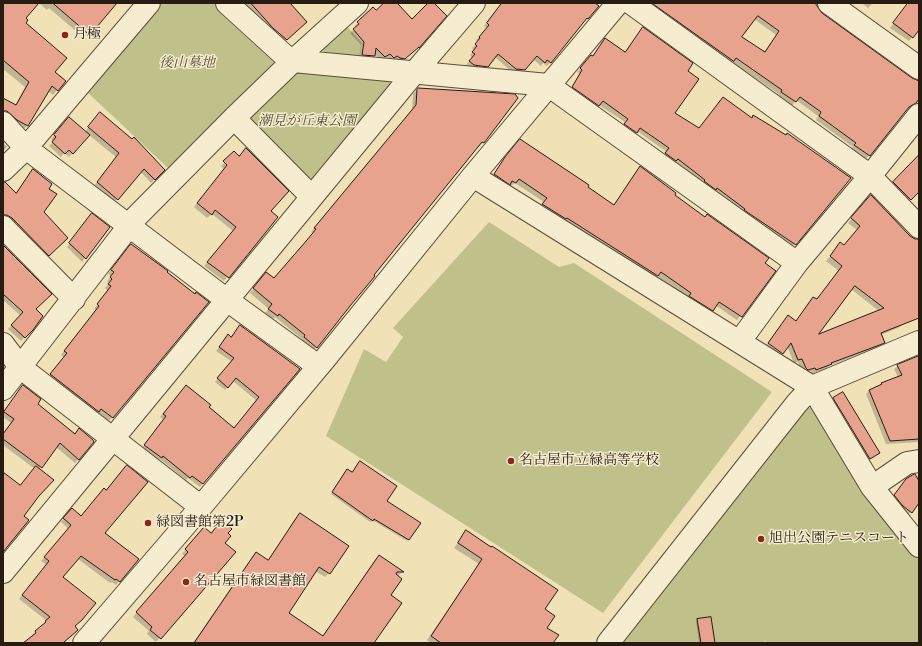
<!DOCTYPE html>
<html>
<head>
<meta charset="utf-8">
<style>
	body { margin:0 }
	#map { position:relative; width:922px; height:646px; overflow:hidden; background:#f1e1b7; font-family:"Libre Bodoni",serif }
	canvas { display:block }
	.frame { position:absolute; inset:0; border:4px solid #271c13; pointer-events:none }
</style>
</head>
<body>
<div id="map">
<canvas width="922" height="646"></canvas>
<div class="frame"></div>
</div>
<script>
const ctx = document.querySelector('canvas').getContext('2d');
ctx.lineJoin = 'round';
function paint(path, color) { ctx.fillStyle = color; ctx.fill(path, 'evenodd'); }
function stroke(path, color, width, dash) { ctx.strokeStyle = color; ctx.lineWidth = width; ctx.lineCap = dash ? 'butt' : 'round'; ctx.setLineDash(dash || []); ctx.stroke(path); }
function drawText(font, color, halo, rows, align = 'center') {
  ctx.font = font + ' "Libre Bodoni","Noto Serif JP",serif'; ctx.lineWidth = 3; ctx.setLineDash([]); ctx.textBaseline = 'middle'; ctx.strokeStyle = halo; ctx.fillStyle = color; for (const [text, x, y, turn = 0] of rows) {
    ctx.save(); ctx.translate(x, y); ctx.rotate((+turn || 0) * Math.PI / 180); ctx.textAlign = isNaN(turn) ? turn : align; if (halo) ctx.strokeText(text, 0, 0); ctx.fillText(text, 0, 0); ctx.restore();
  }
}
const green = new Path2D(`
	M160 3H217L275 55V63L169 169 85 90Z
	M344 23 362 43 359 60 326 58 321 44Z
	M292 71 387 77 393 89 314 185 246 117Z
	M489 222 559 267 574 263 772 392 603 613 326 436 364 349 386 362 403 337 393 328Z
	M803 408H817L868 494 919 557V643H769L765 641 764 643H619Z`);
const shadow = new Path2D(`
	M3 3H37L24 18V23L54 72 57 90 53 95 48 91 27 126 23 130 4 117 8 109 15 106 25 87 3 69Z
	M39 3H117L96 27 84 38 49 8 47 10Z
	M244 3H289L302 25 283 43 270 31Z
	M385 3H396L412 20 429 3H433L416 48 401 62H396L393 59 390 61 386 56 381 60 374 53 370 59 359 58 361 45 350 33 356 28 355 26 373 9 376 12Z
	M502 3H594L598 6 583 21 547 66 543 63 541 66 533 59 521 73 512 72 495 57 483 70 470 68 466 65 472 58 470 55 474 50 472 48 478 42 476 40 487 28 484 26Z
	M650 3H816L817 9 821 14 911 79 919 82V98L911 107 906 110 866 159 851 149 853 147 816 120 818 116 796 100 792 106 778 96 779 94 732 62 729 64 648 6ZM754 19 776 35 764 53 741 38Z
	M862 3H873L868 8Z
	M908 3H919V29L909 41 890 28Z
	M643 28 687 71 673 113 698 129 723 98 752 119 850 178 791 248 662 157 667 152 637 131 633 136 622 128 625 122 599 105 595 109 570 91 580 74 577 72 588 60 592 57 602 43 624 53Z
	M418 89 517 98 483 142 478 146 373 276 313 351 301 341 302 339 275 317 273 319 265 313 269 309 250 293 263 277 273 279 303 245 313 233 311 232 412 110 413 94Z
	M96 117 164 170 151 183 141 172 114 202 94 186 116 157 89 135 69 157 64 153 61 157 49 146 53 142 51 139 65 122 85 132Z
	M3 143 7 147 3 151Z
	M517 144 614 205 637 171 674 195 775 271 737 320 715 305 709 314 688 297 657 276 653 279 539 208 544 202 515 183 511 186 509 185 506 188 491 178 502 162Z
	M234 153 270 211 277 217 224 281 204 266 233 231 212 214 207 218 194 207 224 169 221 166Z
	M919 157V190L907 203 890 186Z
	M47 189 43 212 67 238 45 259 3 219V192L16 194Z
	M867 200 909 236 915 240H919V309L900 327 881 335 884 342 880 346 829 366 827 368 812 374 811 371 804 374 802 372 798 362 794 363 787 346 778 358 764 348 784 321 795 322 809 302 816 300 839 271 826 261 837 248 844 246 857 230 848 223ZM851 289 879 311 816 336Z
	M89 218 108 227 82 262 67 247Z
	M3 246 35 309 32 329 21 341 8 329 21 316 3 300Z
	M127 249 166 273 195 295 208 302 109 421 97 413 95 415 47 379 64 357 61 355 96 310 94 309 108 291 105 288 109 283 107 281 111 276 108 274Z
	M240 326 299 369 200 487 188 478 186 480 160 459 158 460 142 448 164 420 160 417 183 389 208 407 234 429 257 401 233 381 225 390 215 382 231 361 216 351 225 339 231 337Z
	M919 357V442L886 444 866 394 869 391 879 387 882 384 898 377 894 369 898 366Z
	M20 390 74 435 79 430 93 441 75 463 56 447 39 469 23 516 3 551V473L20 486 35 469 3 445V434L11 423 3 417V413Z
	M834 399 879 453 875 456 866 462 831 403Z
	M346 472 352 474 385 501 408 539 407 541 372 520 370 522 331 494Z
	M919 475V503L908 515 891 499 903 484 916 478Z
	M68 513 104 533 119 581 116 585 112 582 110 583 78 559 62 577 74 626 77 630 63 643H24L33 637 32 635 43 626 42 625 47 621 19 599 47 565 41 561 69 529 61 522Z
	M300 515 329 573 325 577 315 571 288 613 323 636 375 560 379 556 402 572 397 577 389 596 372 643H193L252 557 256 553 268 561 295 519Z
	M201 532 211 534 234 552 156 642 147 634 149 631 133 617 185 556 182 554Z
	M466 532 544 609 546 628 552 643H431L427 640 479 564 454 548Z
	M698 620 714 643H699L696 621Z`);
const building = new Path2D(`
	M3 3H39L26 18 28 20 26 23 67 58 55 72 66 81 58 91 52 86 28 126 17 120 7 111H3V98L16 105 29 82 3 60Z
	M53 3H117L96 28 95 27 89 34Z
	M251 3H290L307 22 287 40 273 28Z
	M384 3H397L412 19 428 3H434L447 16 419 48V47L405 59 400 58 397 56 394 58 390 54 385 57 376 48 375 56 362 55 364 42 353 29 359 24 357 22 373 7 376 10Z
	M502 3H595L599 6 588 19 587 18 551 63 547 60 545 63 537 56 525 70 516 69 498 54 488 67 474 65 469 61 475 54 472 52 477 46 475 44 480 38 479 37 489 25 487 23Z
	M652 3H815L822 13 912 78 919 81V99L916 103 909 107 870 156 854 145 856 143 819 116 821 112 800 97 796 102 781 92 782 90 736 58 734 61ZM758 16 779 31 765 52 742 37Z
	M908 3H919V30L913 38 893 23Z
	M643 27 693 63 688 71 699 79 675 113 699 128 723 97 752 118 753 115 786 135 787 133 851 178 796 245 744 210 745 209 717 188 716 190 704 181 705 180 678 159 676 161 665 153 669 148 640 128 637 133 624 124 628 119 603 101 599 106 572 87 582 70 580 68 591 55 593 56 605 38 625 52Z
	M418 88 515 94 518 98 484 143 482 142 374 275 375 276 350 306 317 348 304 337 305 335 279 314 278 316 268 309 272 304 253 288 266 272 274 278 307 240 316 229 314 228 416 105 417 89Z
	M100 112 132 139 134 137 165 170 155 180 144 169 118 200 97 182 119 153 88 127Z
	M69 117 90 135 73 154 69 150 65 154 52 142 56 137 54 135Z
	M520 139 589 185 588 187 614 205 640 166 676 193 675 195 705 217 707 214 769 258 765 263 776 271 742 317 719 302 713 311 689 296 691 293 661 272 658 276 567 218 566 219 542 204 547 198 519 179 516 183 512 181 510 185 494 174 505 157Z
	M246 148 289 191 271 211 278 217 229 278 207 262 236 227 215 210 212 215 197 203 227 165 223 161 234 151 239 156Z
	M919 155V192L911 200 893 182Z
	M33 169 52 184 49 189 57 194 44 212 68 238 49 256 12 218 7 215H3V182H5L16 193Z
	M871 195 910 236 915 239H919V318L881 333 885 343 831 363 832 364 816 370 815 368 808 370 806 368 802 359 798 360 791 343 783 354 768 343 788 315 796 321 813 297 817 299 842 266 830 256 840 242 844 245 860 226 851 218ZM855 286 884 308 819 334Z
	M92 213 110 227 86 259 69 243Z
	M131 244 168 271 167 272 195 294 196 292 209 302 113 418 101 409 99 412 50 374 67 353 64 351 99 306 97 304 111 286 108 284 112 279 110 277 114 272 111 270Z
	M3 245 52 294 36 309 43 316 33 330 25 338 11 325 23 312 3 294Z
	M240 325 300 369 203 484 192 476 190 478 163 456 162 458 144 445 166 416 163 414 186 385 211 405 209 407 234 428 259 397 236 378 228 388 217 378 234 358 219 347 228 334 231 337Z
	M919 356V439L890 441 869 390 882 384 881 383 902 375 897 365Z
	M23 385 41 399 38 404 75 434 79 428 93 440 94 442 79 460 60 443 42 468 3 439V434L14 419 4 412Z
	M843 392 880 453 870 459 833 398Z
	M360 461 397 486 387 501 421 523 409 540 374 519 373 521 332 492 347 469 352 472Z
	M127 465 148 482 105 533 139 559 120 582 116 579 115 580 81 556 63 577 96 603 82 620 75 626 78 630 63 643H23L36 633 35 631 46 622 45 621 50 617 22 595 49 561 44 557 71 525 63 518 72 508 81 516 104 488 106 490Z
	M36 466 54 480 39 496 24 516 29 520 3 552V472L20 485Z
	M915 474 919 481V503L912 513 903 506 894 495 906 479Z
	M300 513 349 546 330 574 319 567 289 613 323 636 379 555 404 572H397L396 574 402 579 391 595 402 603 374 643H194L256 552 268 560Z
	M222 520 232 529 228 533 231 536 225 543 236 552 161 639 150 630 152 627 136 612 188 552 185 549 204 527 211 533Z
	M466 530 491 547 492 546 558 590 545 609 555 616 547 628 559 635 553 643H441L431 636 482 559 458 543Z
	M711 617 715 643H701L697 619Z`);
const minor = new Path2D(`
	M227 3 284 55 293 61 548 85 797 263
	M631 3 870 176 919 227
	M829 3 919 68
	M234 118 312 197
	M3 123 26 148 227 300 318 366
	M3 170 26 148 149 3
	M473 176 812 387 872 487 919 546
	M3 227 74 299
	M740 341 797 263 870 176 919 115
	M3 344 20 367 201 507
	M3 389 136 217 234 118 293 61 357 3
	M872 487 907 463 919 461
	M3 572 414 73 474 3
	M84 643 194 515 324 360 473 176 618 3
	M608 643 797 403 812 387 919 342`);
const markers = [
	[65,35,4,"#8f2418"],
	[511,461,4,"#8f2418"],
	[148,523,4,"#8f2418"],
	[761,539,4,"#8f2418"],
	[186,582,4,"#8f2418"]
];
const poiNames = [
	["月極",73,35],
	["名古屋市立緑高等学校",519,461],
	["緑図書館第2P",156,523],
	["旭出公園テニスコート",769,539],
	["名古屋市緑図書館",194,582]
];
const parkNames = [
	["後山墓地",187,64],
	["潮見が丘東公園",307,122]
];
paint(green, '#c0c18a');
paint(shadow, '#0003');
paint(building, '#e7a38d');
stroke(building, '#271c13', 1);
stroke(minor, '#5a4d3c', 24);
stroke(minor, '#f6ecd0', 22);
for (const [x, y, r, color] of markers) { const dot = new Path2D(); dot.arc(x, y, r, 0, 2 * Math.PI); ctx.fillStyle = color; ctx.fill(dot); stroke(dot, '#f6ecd0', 1.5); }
drawText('14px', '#271c13', '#f6ecd0', poiNames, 'left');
drawText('italic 14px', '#554e37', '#f6ecd0', parkNames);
</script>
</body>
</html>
